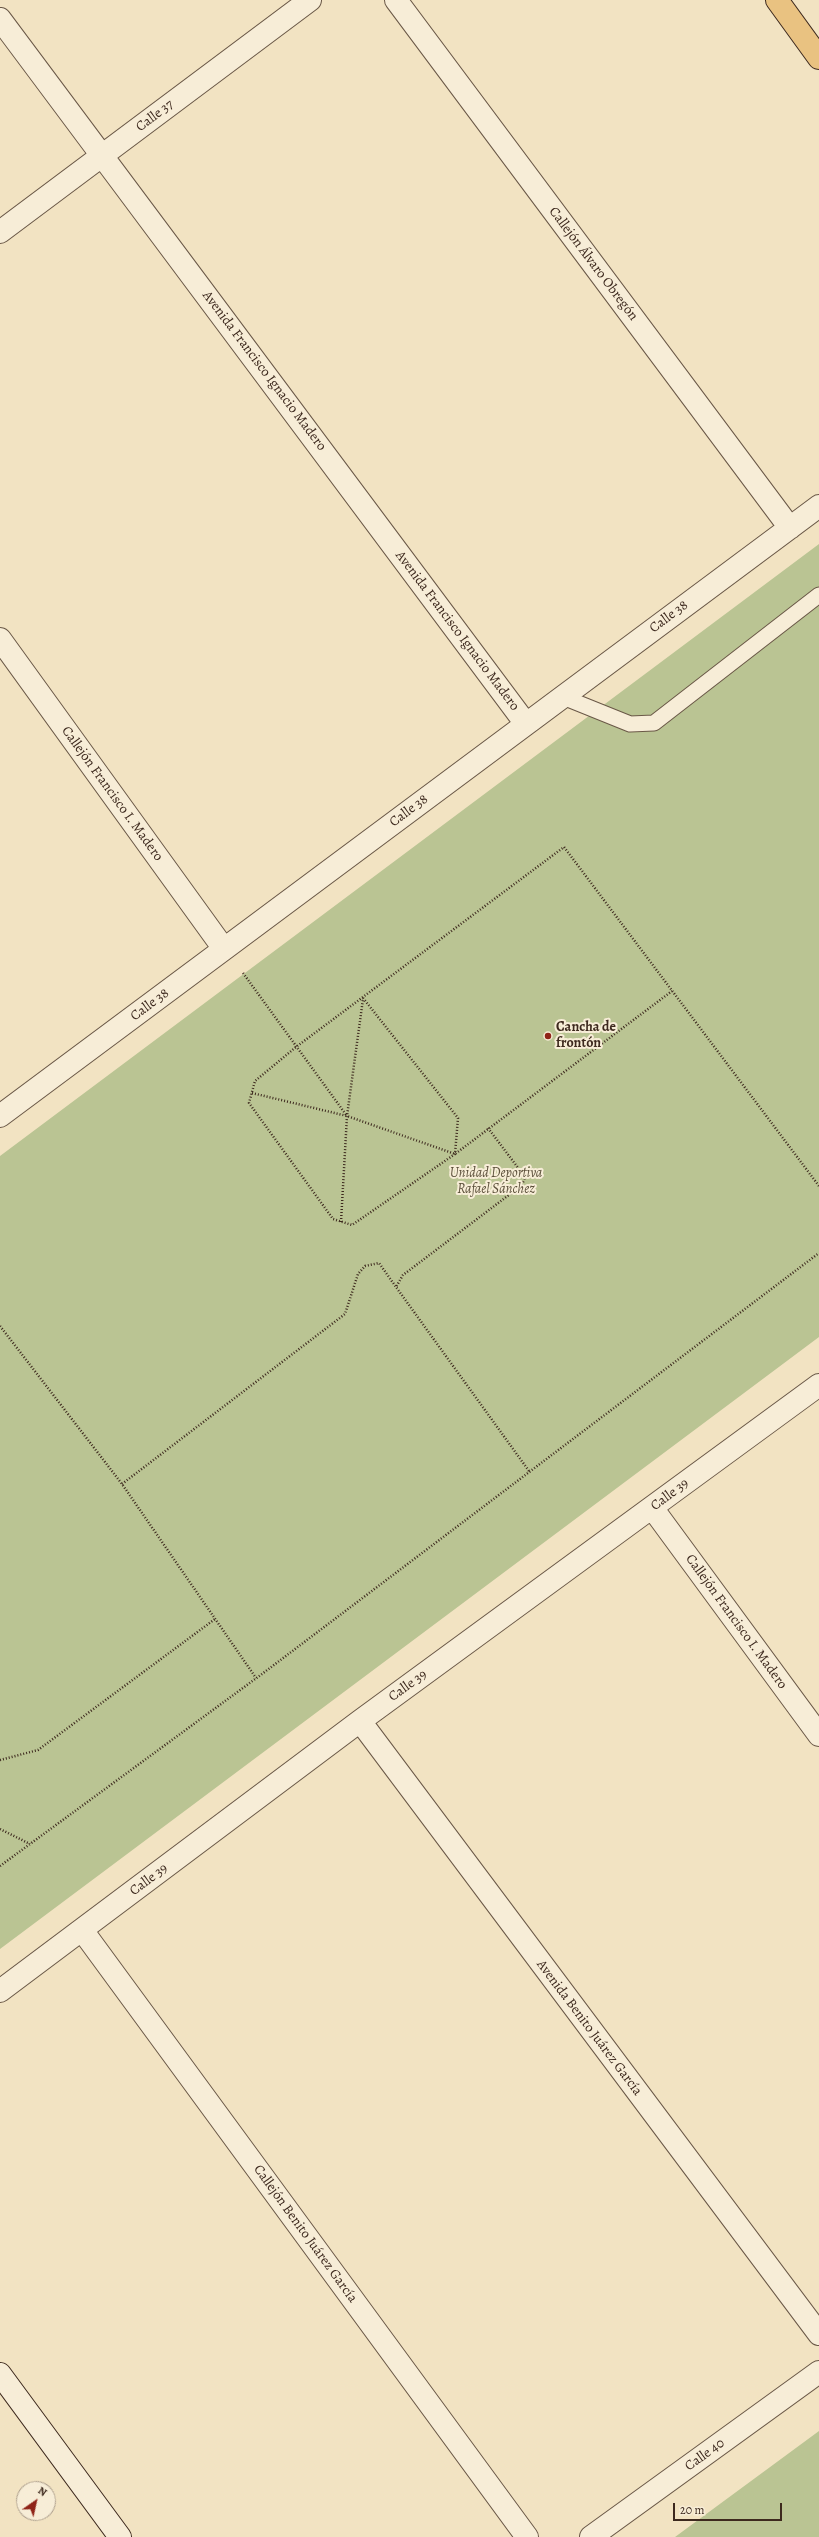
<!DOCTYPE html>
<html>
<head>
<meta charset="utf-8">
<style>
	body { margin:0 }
	#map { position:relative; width:819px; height:2537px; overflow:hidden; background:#f2e3c2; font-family:Alegreya,serif }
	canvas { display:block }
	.north { position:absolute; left:16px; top:2481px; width:40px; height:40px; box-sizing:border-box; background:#f7edd7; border:1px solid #ad9f8d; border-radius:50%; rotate:34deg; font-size:11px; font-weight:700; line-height:16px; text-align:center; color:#3d291e }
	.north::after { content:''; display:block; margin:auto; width:14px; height:18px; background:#8f2418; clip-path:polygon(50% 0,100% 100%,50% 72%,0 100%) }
	.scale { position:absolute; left:673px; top:2503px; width:109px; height:18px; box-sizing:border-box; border:2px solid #3d291e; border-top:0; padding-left:5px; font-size:12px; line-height:14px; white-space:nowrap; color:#3d291e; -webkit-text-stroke:3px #f7edd7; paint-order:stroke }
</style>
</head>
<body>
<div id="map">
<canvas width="819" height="2537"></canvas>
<div class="north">N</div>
<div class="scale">20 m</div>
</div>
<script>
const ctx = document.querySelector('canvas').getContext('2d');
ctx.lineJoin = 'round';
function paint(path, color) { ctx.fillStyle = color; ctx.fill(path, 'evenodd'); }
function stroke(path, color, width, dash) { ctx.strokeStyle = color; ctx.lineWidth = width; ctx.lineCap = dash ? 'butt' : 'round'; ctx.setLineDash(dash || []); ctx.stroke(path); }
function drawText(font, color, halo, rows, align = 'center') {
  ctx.font = font + ' Alegreya,serif'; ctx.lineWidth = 4; ctx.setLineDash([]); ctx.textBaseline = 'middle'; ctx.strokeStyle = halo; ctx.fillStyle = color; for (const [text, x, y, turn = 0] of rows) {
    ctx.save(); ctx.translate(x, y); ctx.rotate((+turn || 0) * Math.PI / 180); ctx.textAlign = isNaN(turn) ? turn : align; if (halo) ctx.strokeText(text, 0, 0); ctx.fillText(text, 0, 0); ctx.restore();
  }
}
const green = new Path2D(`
	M819 544V1337L0 1949V1156Z
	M819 2431V2537H675Z`);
const path = new Path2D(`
	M243 973 347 1116
	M363 998 458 1118 455 1154 352 1225 333 1219 249 1103 255 1081 296 1047 564 847 819 1186
	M252 1093 347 1116 455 1154 672 991
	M488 1128 525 1177 522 1185 403 1275 396 1287 529 1471
	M341 1222 347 1116 363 999
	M0 1326 122 1484 256 1678
	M122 1484 345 1314 358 1274 365 1266 379 1263 396 1287
	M0 1760 38 1750 215 1619
	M0 1829 30 1844
	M0 1866 262 1674 819 1253`);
const lane = new Path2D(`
	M563 697 630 724 654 723 819 595`);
const street = new Path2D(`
	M396 0 790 528
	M0 19 526 724
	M0 232 310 0
	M0 639 224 949
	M0 1116 819 506
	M653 1509 819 1735
	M360 1721 819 2334
	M82 1930 527 2537
	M0 1991 360 1721 819 1385
	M591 2537 819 2372`);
const secondary = new Path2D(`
	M0 2374 120 2537`);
const highway = new Path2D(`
	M777 0 819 58`);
const markers = [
	[548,1036,4,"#8f2418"]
];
const streetNames = [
	["Calle 37",155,116,-37],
	["Callejón Álvaro Obregón",593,264,53],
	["Avenida Francisco Ignacio Madero",264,371,53],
	["Calle 38",669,617,-37],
	["Avenida Francisco Ignacio Madero",457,631,53],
	["Callejón Francisco I. Madero",112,794,54],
	["Calle 38",409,811,-37],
	["Calle 38",150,1005,-37],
	["Calle 39",670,1495,-37],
	["Callejón Francisco I. Madero",736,1622,54],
	["Calle 39",408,1686,-36],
	["Calle 39",149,1880,-37],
	["Avenida Benito Juárez García",589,2028,53],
	["Callejón Benito Juárez García",305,2234,54],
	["Calle 40",705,2455,-36]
];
const poiNames = [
	["Cancha de",556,1028],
	["frontón",556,1044]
];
const parkNames = [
	["Unidad Deportiva",496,1174],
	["Rafael Sánchez",496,1190]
];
paint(green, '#bac493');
stroke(lane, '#6a5847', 17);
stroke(street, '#6a5847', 24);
stroke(secondary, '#3d291e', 24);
stroke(highway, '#3d291e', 24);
stroke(path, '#3d291e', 2.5, [1, 2]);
stroke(lane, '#f7edd7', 15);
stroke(street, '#f7edd7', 22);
stroke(secondary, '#f7edd7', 22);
stroke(highway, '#e9c281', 22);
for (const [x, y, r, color] of markers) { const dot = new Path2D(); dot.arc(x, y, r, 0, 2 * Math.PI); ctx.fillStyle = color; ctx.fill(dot); stroke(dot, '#f7edd7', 1.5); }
drawText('14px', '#3d291e', '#f7edd7', streetNames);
drawText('bold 14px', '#3d291e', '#f7edd7', poiNames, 'left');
drawText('italic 14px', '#5c503b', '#f7edd7', parkNames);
</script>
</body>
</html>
